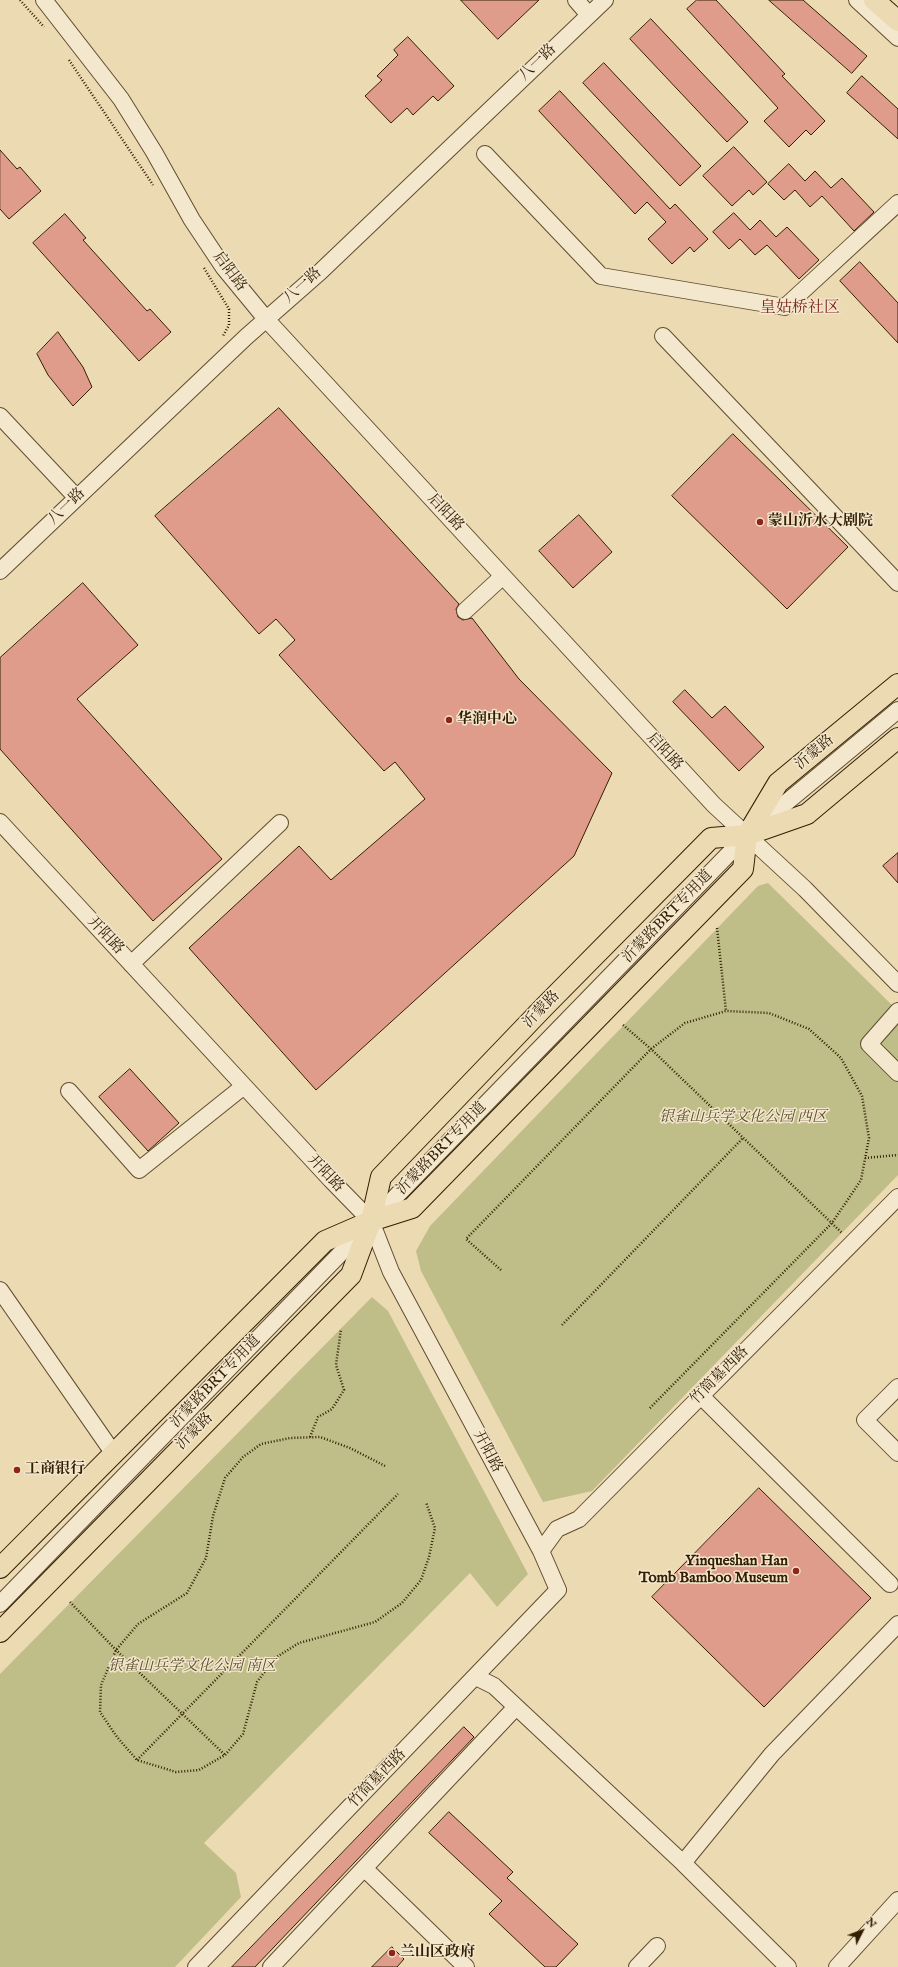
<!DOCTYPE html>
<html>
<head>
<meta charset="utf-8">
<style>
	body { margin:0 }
	#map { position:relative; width:898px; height:1967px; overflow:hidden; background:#ecdab3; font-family:"IM FELL English",serif }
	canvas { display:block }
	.north { position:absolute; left:842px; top:1911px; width:40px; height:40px; -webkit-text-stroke:3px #f3e7ce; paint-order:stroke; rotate:48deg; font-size:11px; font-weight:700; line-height:16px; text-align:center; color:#331e02 }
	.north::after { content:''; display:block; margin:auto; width:14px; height:18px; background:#331e02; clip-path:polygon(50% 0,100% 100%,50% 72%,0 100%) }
</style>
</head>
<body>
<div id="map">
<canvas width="898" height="1967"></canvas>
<div class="north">N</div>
</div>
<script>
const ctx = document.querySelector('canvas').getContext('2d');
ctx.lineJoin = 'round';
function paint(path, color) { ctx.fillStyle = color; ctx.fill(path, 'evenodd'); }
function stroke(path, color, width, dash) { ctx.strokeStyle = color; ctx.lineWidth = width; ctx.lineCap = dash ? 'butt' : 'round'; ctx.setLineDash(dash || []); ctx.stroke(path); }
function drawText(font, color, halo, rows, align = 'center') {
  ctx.font = font + ' "IM FELL English","Noto Serif SC",serif'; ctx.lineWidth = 3; ctx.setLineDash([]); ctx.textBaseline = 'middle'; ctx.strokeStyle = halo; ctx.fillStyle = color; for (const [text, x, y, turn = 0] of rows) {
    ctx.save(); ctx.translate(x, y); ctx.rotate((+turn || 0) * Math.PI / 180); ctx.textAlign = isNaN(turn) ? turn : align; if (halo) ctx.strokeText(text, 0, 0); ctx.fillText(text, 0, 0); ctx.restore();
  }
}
const green = new Path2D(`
	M768 883 898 1011V1175L592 1491 543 1502 421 1271 416 1251 430 1226 758 886Z
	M372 1297 388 1311 528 1574 497 1607 470 1573 204 1843 236 1873 241 1897 175 1967H0V1674Z`);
const building = new Path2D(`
	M461 0H539L498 39Z
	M697 0H716L785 74 782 76 825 121 811 135 806 130 789 147 764 121 778 108 687 9Z
	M769 0H803L867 56 852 73Z
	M651 19 748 122 727 142 630 39Z
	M408 37 454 86 438 101 433 96 413 115 407 108 391 123 365 96 382 80 377 76 398 55 394 50Z
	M604 63 701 166 680 186 583 83Z
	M862 76 898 109V139L847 93Z
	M560 91 670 209 675 204 708 239 694 252 690 247 672 264 648 239 666 222 647 202 635 214 539 111Z
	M734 147 767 182 753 195 749 190 732 206 703 176Z
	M0 150 17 169 20 167 41 191 9 219 0 209Z
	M789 164 805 181 815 171 831 188 842 178 874 212 854 231 822 196 810 207 795 190 784 200 768 184Z
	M734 213 750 230 760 220 776 237 787 227 819 260 799 279 767 245 755 255 740 239 729 249 713 232Z
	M65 214 86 238 83 240 147 311 150 309 171 332 139 361 33 243Z
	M860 262 898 303V343L840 281Z
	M58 332 83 367 92 387 73 406 48 375 37 354Z
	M279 408 459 604 456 609 458 617 463 620 472 618 519 679 612 773 574 856 316 1090 189 948 299 846 331 880 425 799 395 762 384 771 279 655 295 640 276 619 259 634 155 516Z
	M733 434 848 547 787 609 672 496Z
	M579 515 612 552 573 588 539 551Z
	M83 583 138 645 77 699 222 859 153 921 0 749V658Z
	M685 690 712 718 725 706 764 747 739 771 673 702Z
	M898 853V883L883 866Z
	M130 1069 179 1123 148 1151 99 1097Z
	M759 1488 871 1598 764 1707 652 1597Z
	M464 1727 474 1737 255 1967H232Z
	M449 1812 513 1872 507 1878 578 1944 556 1967H545L489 1914 502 1901 429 1833Z
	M392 1947 404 1959 397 1967H372Z`);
const path = new Path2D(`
	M20 0 44 27
	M69 60 153 185
	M204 268 229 309V325L223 336
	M717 928 726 1011
	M623 1025 651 1049 842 1233
	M865 1158 898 1155
	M501 1270 466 1239 651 1049 685 1023 726 1011 769 1013 809 1029 841 1058 862 1096 869 1138 861 1180 832 1223 649 1409
	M562 1325 743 1138
	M310 1437 318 1417 332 1409 344 1390 336 1365 341 1329
	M385 1466 350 1448 320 1437 290 1438 261 1444 243 1457 225 1478 213 1516 206 1558 187 1593 138 1624 116 1650 101 1685 100 1712 117 1737 137 1760 176 1772 199 1770 225 1755 243 1734 257 1682 275 1658 299 1643 375 1622 402 1603 421 1580 429 1557 435 1528 426 1502
	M70 1602 116 1650 225 1755
	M137 1760 398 1494`);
const minor = new Path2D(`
	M44 0 121 99 154 152 192 220 224 268 266 319 714 805 805 889 898 984
	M576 0 589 15
	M857 0 898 38
	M485 154 601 276 785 307 898 203
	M663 336 898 583
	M0 416 77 498
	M0 571 246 337 320 272 605 0
	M465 611 503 576
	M0 822 331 1180 371 1221 391 1272 541 1551 558 1590 196 1967
	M131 964 280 823
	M898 1011 869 1044 898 1073
	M69 1091 139 1170 244 1086
	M0 1290 114 1454
	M898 1387 865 1420 898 1453
	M700 1395 890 1584
	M541 1551 557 1529 579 1519 898 1197
	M0 1604 747 835 898 710
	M476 1677 494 1686 683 1863 788 1967
	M683 1863 772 1754 898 1624
	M364 1868 466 1967
	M271 1967 516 1707
	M637 1967 657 1946
	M837 1967 898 1900`);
const major = new Path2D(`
	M874 0 898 21
	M0 1568 325 1241 371 1221 412 1208 743 869 747 835 778 783 898 684
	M0 1632 351 1275 371 1221 381 1177 544 1007 711 838 747 835 807 814 898 738`);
const markers = [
	[760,522,4,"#8f2418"],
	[449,720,4,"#8f2418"],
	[17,1470,4,"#8f2418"],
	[796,1571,4,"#8f2418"],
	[392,1953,4,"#8f2418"]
];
const streetNames = [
	["八一路",538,63,-44],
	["启阳路",229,272,53],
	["八一路",303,286,-42],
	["八一路",67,507,-44],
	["启阳路",445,513,47],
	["启阳路",664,752,47],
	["沂蒙路",815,753,-40],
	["沂蒙路BRT专用道",668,917,-46],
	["开阳路",105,936,47],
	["沂蒙路",542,1010,-46],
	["沂蒙路BRT专用道",442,1149,-46],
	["开阳路",325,1174,47],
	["竹简墓西路",720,1376,-45],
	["沂蒙路BRT专用道",216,1382,-46],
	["沂蒙路",195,1432,-45],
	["开阳路",487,1452,62],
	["竹简墓西路",378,1779,-46]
];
const poiNames = [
	["蒙山沂水大剧院",768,522],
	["华润中心",457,720],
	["工商银行",25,1470],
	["Yinqueshan Han",788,1562,"right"],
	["Tomb Bamboo Museum",788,1579,"right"],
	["兰山区政府",400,1953]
];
const parkNames = [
	["银雀山兵学文化公园 西区",743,1118],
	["银雀山兵学文化公园 南区",192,1667]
];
const neighbourhoodNames = [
	["皇姑桥社区",800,309]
];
paint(green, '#bfbd88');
paint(building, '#df9c8b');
stroke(building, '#331e02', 1);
stroke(minor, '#614d2e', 18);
stroke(major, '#331e02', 22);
stroke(path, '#331e02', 2.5, [1, 2]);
stroke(minor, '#f3e7ce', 16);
stroke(major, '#ecdab3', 20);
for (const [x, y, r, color] of markers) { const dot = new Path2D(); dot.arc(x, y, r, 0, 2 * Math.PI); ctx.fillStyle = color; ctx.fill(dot); stroke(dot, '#f3e7ce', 1.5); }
drawText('15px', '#331e02', '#f3e7ce', streetNames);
drawText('bold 15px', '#331e02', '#f3e7ce', poiNames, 'left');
drawText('italic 15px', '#5d4e2a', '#f3e7ce', parkNames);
drawText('16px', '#7a1f14', '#f3e7ce', neighbourhoodNames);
</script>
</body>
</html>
